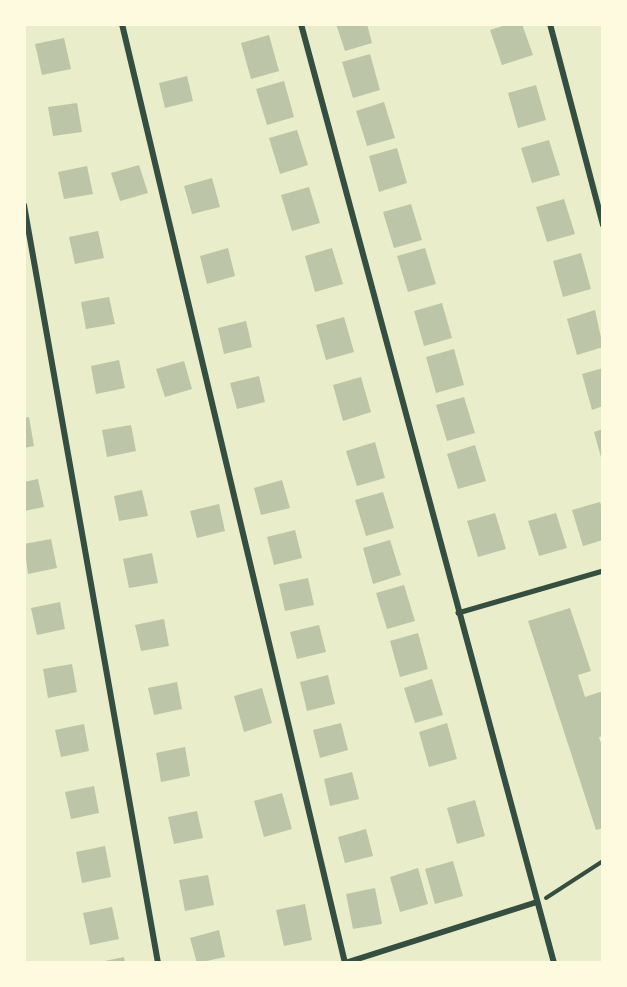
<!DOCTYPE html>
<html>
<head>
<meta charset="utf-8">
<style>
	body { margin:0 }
	#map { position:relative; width:627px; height:987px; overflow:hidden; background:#e9edc9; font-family:Helvetica,sans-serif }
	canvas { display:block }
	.frame { position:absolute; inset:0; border:26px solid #fefae0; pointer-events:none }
</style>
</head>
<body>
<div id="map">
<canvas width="627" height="987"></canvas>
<div class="frame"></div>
</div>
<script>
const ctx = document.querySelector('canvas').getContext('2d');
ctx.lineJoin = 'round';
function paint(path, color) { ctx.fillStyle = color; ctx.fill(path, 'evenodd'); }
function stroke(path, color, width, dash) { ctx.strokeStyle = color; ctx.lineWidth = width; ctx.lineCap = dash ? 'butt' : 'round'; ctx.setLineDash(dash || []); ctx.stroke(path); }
const building = new Path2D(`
	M336 24H367L372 43 345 51Z
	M509 24H522L533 55 502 65 490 30Z
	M269 35 279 71 251 79 241 43Z
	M64 38 71 69 42 75 35 44Z
	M370 54 380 90 353 98 342 62Z
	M187 76 193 101 165 108 159 83Z
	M284 81 294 117 267 125 256 89Z
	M536 85 546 120 518 128 508 93Z
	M384 102 395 138 367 146 356 111Z
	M77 103 82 132 53 136 48 107Z
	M297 130 308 165 280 174 269 138Z
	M549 140 560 175 532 183 521 148Z
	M397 148 407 183 379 192 369 156Z
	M139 165 148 193 120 201 111 173Z
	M87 166 93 194 64 199 58 172Z
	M212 178 220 207 192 214 184 186Z
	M309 187 320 223 292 231 281 195Z
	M564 199 575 234 547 242 536 207Z
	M411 204 422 240 394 248 383 212Z
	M98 231 104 258 75 264 69 237Z
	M228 248 235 276 207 284 200 256Z
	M332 248 343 284 315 292 305 256Z
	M425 248 436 284 408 292 397 256Z
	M581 253 591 289 563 297 553 261Z
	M109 297 115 324 86 329 81 302Z
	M442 303 452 338 424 346 414 311Z
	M595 310 603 347 577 355 567 319Z
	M344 317 354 352 326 360 316 325Z
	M246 321 252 347 224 354 218 328Z
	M454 349 464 385 436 393 426 357Z
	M119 360 125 388 96 394 91 366Z
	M184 361 192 389 165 397 156 369Z
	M603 368V406L592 410 582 374Z
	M259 376 265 402 237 409 230 383Z
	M361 377 371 412 343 421 333 385Z
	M464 397 475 433 447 441 436 405Z
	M29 417 34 446 24 448V418Z
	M131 425 136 451 107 457 102 430Z
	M603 429V461H602L594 432Z
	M375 442 385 478 357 486 346 451Z
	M475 445 486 481 458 489 447 454Z
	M38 479 44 507 24 511V482Z
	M282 480 290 508 261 515 254 488Z
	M142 490 148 516 119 521 114 496Z
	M383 492 394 528 366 536 355 500Z
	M600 502 603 512V540L583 546 572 510Z
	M219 504 225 531 197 538 190 511Z
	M495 513 506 549 478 557 467 521Z
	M556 513 567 548 539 556 528 521Z
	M295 530 302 558 274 565 267 537Z
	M51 539 57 568 28 574 24 544Z
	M390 540 401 575 373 584 363 548Z
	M152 553 158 583 129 588 123 559Z
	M308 578 314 605 285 611 279 584Z
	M404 585 415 621 387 629 376 593Z
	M60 602 65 629 37 635 31 608Z
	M570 608 591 671 578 675 585 697 603 691V736L599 737 603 749V828L596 830 528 621Z
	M164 619 169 646 141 651 135 625Z
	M319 625 326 652 297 659 290 632Z
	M418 633 428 669 400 677 390 641Z
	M72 664 77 692 48 698 43 669Z
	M328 675 335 704 307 711 300 682Z
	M432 679 443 715 415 723 404 688Z
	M177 682 182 709 154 715 148 688Z
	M262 688 272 723 244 732 234 696Z
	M341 723 348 750 320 758 313 730Z
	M447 723 457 759 429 767 419 732Z
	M84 724 89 751 61 757 55 730Z
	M185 747 190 776 161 782 156 753Z
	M352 772 359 799 330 806 324 779Z
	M94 786 99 813 71 819 65 792Z
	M282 793 292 829 264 837 254 801Z
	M475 800 485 836 457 844 447 808Z
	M197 811 203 838 174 844 168 817Z
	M366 829 373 856 345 863 338 837Z
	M105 846 111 877 82 883 76 852Z
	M453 861 463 896 435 904 425 869Z
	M418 868 428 904 400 912 390 877Z
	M208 875 214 905 185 911 179 880Z
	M375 888 382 924 353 929 346 894Z
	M305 904 312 940 284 946 276 910Z
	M112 907 119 939 90 945 83 913Z
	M219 930 225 957 197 963 190 938Z
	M124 957 125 963H101L100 962Z`);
const path = new Path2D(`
	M546 898 603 861`);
const pedestrian = new Path2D(`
	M458 613 603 571`);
const minor = new Path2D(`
	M122 24 345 963
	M301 24 554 963
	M550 24 603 225
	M24 205 158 963
	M345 963 537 902`);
paint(building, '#bcc5a7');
stroke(path, '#344e41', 4);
stroke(pedestrian, '#344e41', 5);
stroke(minor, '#344e41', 6);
</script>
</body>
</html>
